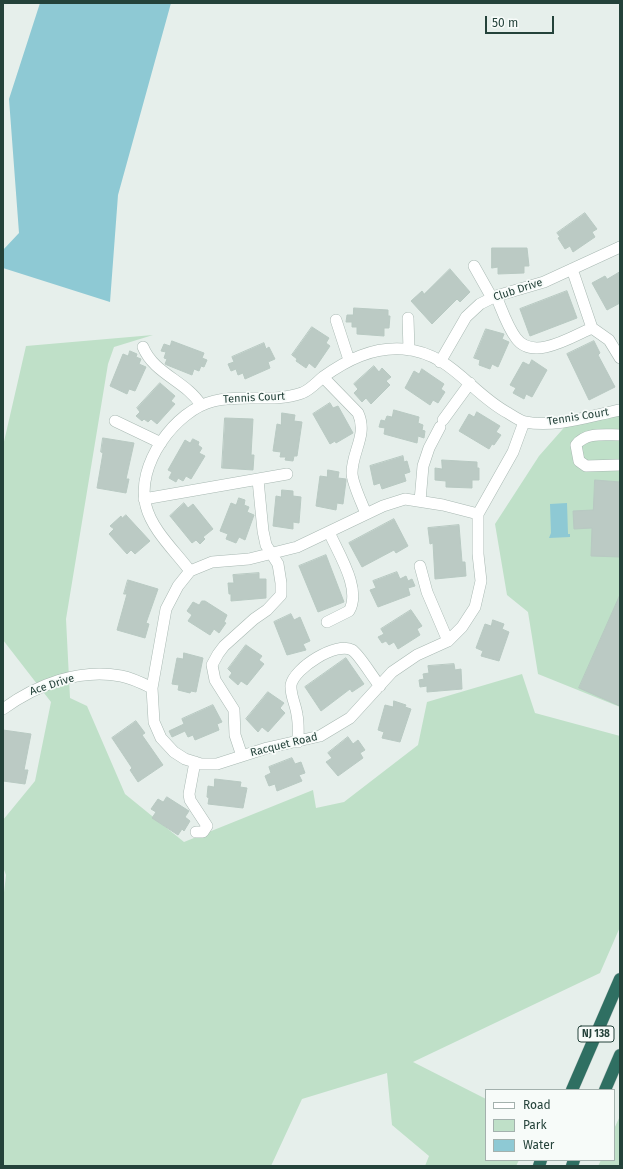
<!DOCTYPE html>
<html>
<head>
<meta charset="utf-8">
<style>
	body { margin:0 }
	#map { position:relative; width:623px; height:1169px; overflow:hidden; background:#e6efeb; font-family:"Fira Sans",sans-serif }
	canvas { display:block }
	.frame { position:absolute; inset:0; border:4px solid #24423a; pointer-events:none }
	.legend { position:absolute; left:485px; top:1089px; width:130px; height:72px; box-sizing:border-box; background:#f7fbf9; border:1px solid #a3b1ad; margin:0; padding:5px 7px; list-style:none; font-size:12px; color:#24423a }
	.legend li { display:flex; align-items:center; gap:8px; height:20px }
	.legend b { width:20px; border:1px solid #a3b1ad }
	.scale { position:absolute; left:485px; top:16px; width:69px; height:18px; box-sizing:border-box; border:2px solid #24423a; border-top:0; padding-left:5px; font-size:12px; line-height:14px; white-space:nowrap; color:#24423a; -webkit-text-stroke:3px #f7fbf9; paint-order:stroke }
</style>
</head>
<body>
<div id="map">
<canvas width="623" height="1169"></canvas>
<div class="frame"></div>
<ul class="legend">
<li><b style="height:5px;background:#fff"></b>Road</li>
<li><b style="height:11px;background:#bfe0c8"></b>Park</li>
<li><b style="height:11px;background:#8ec9d4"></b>Water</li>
</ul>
<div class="scale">50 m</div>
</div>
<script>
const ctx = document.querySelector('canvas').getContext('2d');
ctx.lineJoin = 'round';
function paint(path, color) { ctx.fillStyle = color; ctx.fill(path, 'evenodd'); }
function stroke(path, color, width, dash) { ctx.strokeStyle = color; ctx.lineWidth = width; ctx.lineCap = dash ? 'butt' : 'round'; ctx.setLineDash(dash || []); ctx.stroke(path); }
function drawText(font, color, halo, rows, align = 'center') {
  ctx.font = font + ' "Fira Sans",sans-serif'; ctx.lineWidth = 3.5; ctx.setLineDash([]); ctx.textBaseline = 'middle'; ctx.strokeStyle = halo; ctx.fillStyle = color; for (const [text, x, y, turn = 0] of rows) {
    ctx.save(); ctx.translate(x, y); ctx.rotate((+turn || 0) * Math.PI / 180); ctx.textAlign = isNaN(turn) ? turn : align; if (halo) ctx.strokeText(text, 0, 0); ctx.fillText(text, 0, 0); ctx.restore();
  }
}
const green = new Path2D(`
	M153 335 114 347 108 364 66 619 70 698 87 706 125 794 184 842 313 790 316 808 344 802 418 745 427 702 522 674 535 713 620 736V927L600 973 413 1062 486 1099V1160H519L516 1166H425L429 1156 392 1125 387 1073 302 1099 271 1166H3V901L6 875 3 867V820L35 781 51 702 3 640V446L26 346Z
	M620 415V707L538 674 528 612 507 595 495 524 539 456 569 422Z
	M620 1116V1166H598L601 1160H614V1129Z`);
const water = new Path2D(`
	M40 3H171L118 195 110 302 3 268V250L19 233 9 99Z
	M567 503 568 534H570V537L549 538 551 533 550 504Z`);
const building = new Path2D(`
	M585 213 597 229 592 232 595 237 573 252 570 246 565 249 558 238 560 237 557 233Z
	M492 248H527L529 266H524V273L498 274V267L492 268Z
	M450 269 470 292 460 302 457 299 432 324 411 301 422 291 424 294Z
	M620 272V303L607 310 592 283 605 276 607 279Z
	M567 291 577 318 530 336 520 309Z
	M354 308 388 310V316H390L389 328H384V336L357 334V327H352V322H346L347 315H353Z
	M312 327 329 338 326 343 330 346 315 368 309 363 306 368 296 361 297 359 292 355Z
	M486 329 504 334 502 339 509 342 498 367 492 364 490 369 479 365 480 360 474 358Z
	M172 341 204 353 202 358 207 360 204 367 201 366 199 371 194 369 192 375 167 365 165 364 167 359 164 358 166 352 161 351 164 344 170 346Z
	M594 341 600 353 598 355 615 387 589 400 567 354Z
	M264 343 266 349 269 347 275 359 268 362 270 368 245 379 243 373 238 375 236 369 231 371 228 364 234 362 232 357Z
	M130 351 137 354 136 357 141 359 139 364 146 367 135 391 129 389 127 394 110 386 123 354 128 356Z
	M532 360 547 370 532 397 526 394 524 399 513 393 516 388 510 385 523 362 529 365Z
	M374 366 379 372 382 368 391 377 386 381 390 385 371 404 366 398 362 402 354 393 358 389 354 384Z
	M422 369 444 384 441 389 445 392 438 403 433 400 430 405 405 388 414 371 419 374Z
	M160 383 175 396 171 401 175 404 157 424 151 419 148 422 144 419 142 421 136 416 140 412 137 408Z
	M330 403 333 408 338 406 353 433 336 443 335 441 330 444 313 414Z
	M394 410 419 417 418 423 423 425 422 430 425 431 424 438 418 436 417 443 384 434 385 428 379 427 381 420 385 421 387 416 392 417Z
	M477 412 500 426 496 432 501 435 494 445 492 444 489 449 459 431 469 414 474 417Z
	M282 413 295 415 294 421 302 422 297 456H294L293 461 285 460 286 457H280L281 452 273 451 277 424 281 425Z
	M225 418 253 419 251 455H254L253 470 222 468Z
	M103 438 134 443 126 479H129L126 493 97 488 103 453 101 452Z
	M193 439 199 442 198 445 202 448 199 453 205 456 191 479 186 476 183 481 178 478 176 482 169 478 172 472 168 470 185 440 190 443Z
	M403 456 404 462 407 461 410 472 404 474 406 481 382 489 380 483 374 485 370 466Z
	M442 460 477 462V468H479V480H472V488L446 487V481L435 480V468L442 469Z
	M328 470 339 472 338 478 346 479V481L343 504 337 503 336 510 316 506 320 476 327 477Z
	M595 480 620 482V557L591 556 592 528 574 529 573 511 593 510Z
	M282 490 293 491V496L301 497 299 523 293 522V529L273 526 276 496 281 497Z
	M239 498 245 500 244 505 249 507 247 512 254 515 245 540 239 537 236 543 226 539 228 534 220 531 231 503 236 505Z
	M184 503 188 508 193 504 213 529 203 537 205 539 200 544 196 540 192 543 170 516Z
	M126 515 150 541 135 554 131 550 127 554 109 534 114 529 110 526 121 516 122 518Z
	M394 519 408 546 396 553 394 550 362 567 349 543Z
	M459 525 462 562H465L466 576 435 579 433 543 430 544 428 528Z
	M326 555 344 602 318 612 299 566Z
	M397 572 400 579 406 576 408 581 412 579 415 586 408 588 410 595 378 607 370 590 376 588 373 581Z
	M259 573V579H266V598L231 601V594H229L228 583H234L233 575Z
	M128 580 158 589 146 623 149 624 145 638 117 630 127 594H124Z
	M620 595V706L579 688Z
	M202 601H205L227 615 224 622 226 623 219 633 214 629 210 635 188 621 192 615 187 611 193 602 199 605Z
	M411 610 422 626 417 629 420 635 398 649 394 642 389 645 386 641 382 643 378 637 384 634 381 629Z
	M291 614 294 620 300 617 310 641 303 644 306 650 287 655 274 622Z
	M493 620 504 624 502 629 509 632 499 661 481 656 483 651 476 648 485 624 491 626Z
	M246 645 262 656 259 660 264 664 247 685 241 681 238 685 229 677 232 673 228 669Z
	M184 653 203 658 196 692 191 691 190 693 178 690 179 685 172 684 177 658 183 659Z
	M346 658 364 684 352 692 350 689 321 711 305 687Z
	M454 664 455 670 461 669 462 689 427 692V686L420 687 419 680 424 679 423 674 429 673 428 666Z
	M268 692 284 703 280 708 285 713 268 732 262 727 258 732 246 719Z
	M394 701 406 705 405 707 411 709 400 742 382 738 384 732 378 730 385 705 393 707Z
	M213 705 222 722 217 724 219 730 195 740 193 735 188 737 185 731 172 737 169 731 184 724 182 719Z
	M136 721 145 733 142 735 163 765 138 782 130 770 132 768 112 738Z
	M3 730 31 734 24 770H28L25 784 3 781Z
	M348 737 353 744 358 740 365 750 360 753 363 758 338 776 326 762 332 758 328 753Z
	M292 758 295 764 301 762 305 773 299 775 302 781 277 791 275 784 269 786 265 776 271 773 269 767Z
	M215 779 241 782 240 787 247 788 243 808 208 804 209 798 207 797 208 786 214 787Z
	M167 797 189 811 185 817 190 821 184 831 182 829 178 835 152 818 156 812 151 809 158 799 163 802Z`);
const minor = new Path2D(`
	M474 266 492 298
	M572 269 592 328 609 340 620 358
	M496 296C502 310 507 326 516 338 533 362 573 336 592 328
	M408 318 409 350
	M336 320 349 360
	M143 347C154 374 186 381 201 405
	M440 362 466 317 480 304 496 296 544 282 620 247
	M323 377 358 413C368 435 352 451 352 473 352 483 362 503 366 514
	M443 420 470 383
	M115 421 161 443
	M620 435C604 435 586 432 576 445L579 461 586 466 620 465
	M144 499 287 474
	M420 501 423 466 429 448 440 427
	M478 514 443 505 405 499 383 506 297 547 249 559 212 562 190 571 178 586 166 609 152 688 154 722 161 738 174 752 185 759 201 764H217L267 748 320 736 350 718 392 672 417 655 448 641 462 627 475 607 481 581 478 554V514L513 452 524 422
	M420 566 427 592 448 641
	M190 571C175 551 152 530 146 506 135 466 175 410 214 401 243 394 273 403 302 393 310 390 317 382 323 377 347 360 372 347 403 349 452 353 469 392 508 413 513 416 520 421 525 422 556 428 590 416 620 410
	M327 622 349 611C362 589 338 553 329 532
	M3 709C36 685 79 668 121 676 132 678 142 683 152 688
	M298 742C298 733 299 724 297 715 296 705 290 695 291 685 294 668 337 641 352 650 359 654 373 678 380 686
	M242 756 235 735 234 710 215 680 212 665 218 654 224 646 254 619 267 610 281 595V583L278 564 266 545 263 531 258 480
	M195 762 189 794 190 800 207 826 203 832H196`);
const highway = new Path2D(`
	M572 1090 620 979
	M605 1090 620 1055
	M539 1166 541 1160
	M572 1166 574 1160`);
const shields = [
	[596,1034,36]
];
const shieldNames = [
	["NJ 138",596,1034]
];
const streetNames = [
	["Club Drive",518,290,-18],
	["Tennis Court",254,398,-3],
	["Tennis Court",578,417,-9],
	["Ace Drive",52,685,-18],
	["Racquet Road",284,745,-14]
];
paint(green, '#bfe0c8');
paint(water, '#8ec9d4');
paint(building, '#bbcac4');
stroke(building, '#b8c9c2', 1);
stroke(minor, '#a8b8b2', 12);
stroke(highway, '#c2cac8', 13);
stroke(minor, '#fff', 11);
stroke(highway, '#2f6f62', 12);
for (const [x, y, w] of shields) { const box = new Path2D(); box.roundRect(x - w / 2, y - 8, w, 16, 3); ctx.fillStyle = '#f7fbf9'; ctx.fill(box); stroke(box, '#24423a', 1); }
drawText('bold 10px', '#24423a', null, shieldNames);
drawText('11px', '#24423a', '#f7fbf9', streetNames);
</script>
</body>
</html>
